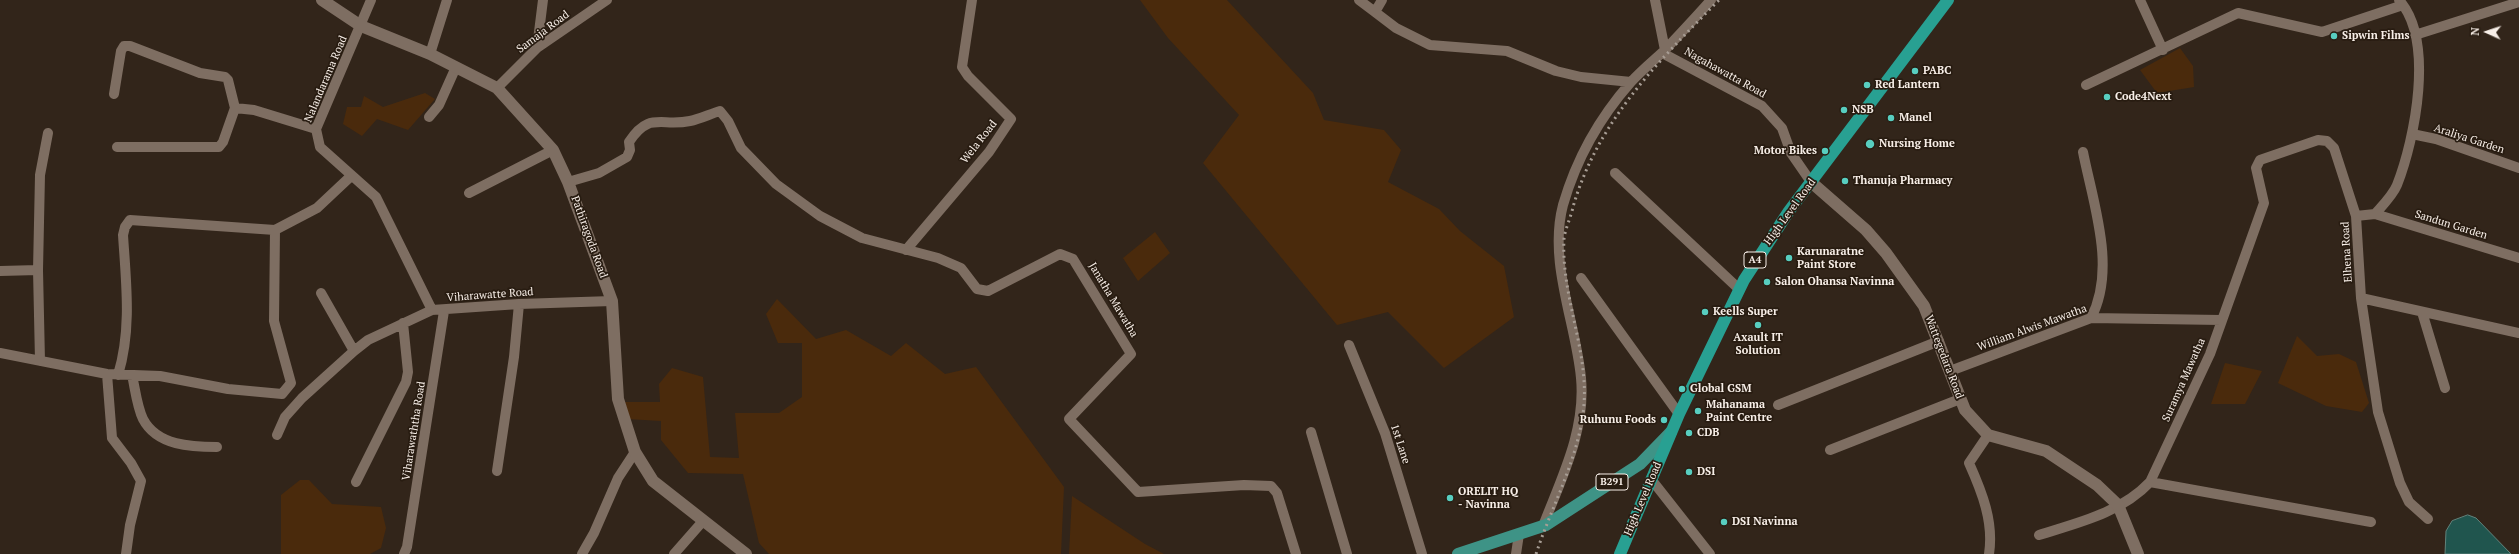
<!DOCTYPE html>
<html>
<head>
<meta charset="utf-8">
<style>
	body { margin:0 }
	#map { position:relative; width:2519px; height:554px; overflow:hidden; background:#32251a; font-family:"PT Serif",serif }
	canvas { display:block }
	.north { position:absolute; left:2467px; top:12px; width:40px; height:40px; -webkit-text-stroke:3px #281c11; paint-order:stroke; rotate:273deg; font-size:11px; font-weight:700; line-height:16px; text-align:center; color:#f8efe8 }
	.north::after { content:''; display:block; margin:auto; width:14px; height:18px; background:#f8efe8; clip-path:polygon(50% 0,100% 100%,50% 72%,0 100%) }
</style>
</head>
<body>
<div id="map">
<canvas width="2519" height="554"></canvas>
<div class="north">N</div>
</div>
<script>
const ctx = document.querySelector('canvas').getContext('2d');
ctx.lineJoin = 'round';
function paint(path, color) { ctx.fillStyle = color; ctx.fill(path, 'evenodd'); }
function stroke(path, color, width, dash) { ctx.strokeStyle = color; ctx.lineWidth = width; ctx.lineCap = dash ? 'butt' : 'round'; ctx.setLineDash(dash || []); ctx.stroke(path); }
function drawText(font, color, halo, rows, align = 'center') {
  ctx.font = font + ' "PT Serif",serif'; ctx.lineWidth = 3.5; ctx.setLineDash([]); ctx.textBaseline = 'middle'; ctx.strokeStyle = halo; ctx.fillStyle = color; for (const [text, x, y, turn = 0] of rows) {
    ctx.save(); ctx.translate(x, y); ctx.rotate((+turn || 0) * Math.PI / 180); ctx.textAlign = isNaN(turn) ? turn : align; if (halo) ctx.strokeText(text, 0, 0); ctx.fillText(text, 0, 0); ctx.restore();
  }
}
const green = new Path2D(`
	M1140 0H1227L1313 93 1324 120 1384 130 1401 150 1388 182 1439 209 1460 231 1504 266 1514 317 1444 368 1388 312 1337 325 1203 163 1239 115 1168 38Z
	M2180 48 2193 66 2194 87 2157 93 2140 70Z
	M425 93 435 99 408 130 377 119 362 136 343 124 347 107H361L364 96 383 107Z
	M1155 232 1170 253 1138 281 1123 258Z
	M777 299 816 339 846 330 891 356 906 343 945 374 976 367 1064 487 1061 554H769L759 543 743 474 688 473 661 440V421L627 419 621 402H660L659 384 672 368 703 377 710 457 739 458 735 413H779L802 397V343H778L766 314Z
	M2297 336 2317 356 2339 354 2356 362 2369 403 2362 412 2326 406 2278 383Z
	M2225 363 2262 371 2245 404H2211Z
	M300 480H309L332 504 381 507 386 528 381 548 370 554H281V495Z
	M1072 496 1145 544 1164 554H1069Z`);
const water = new Path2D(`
	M2468 515 2476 518 2511 554H2445L2446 531 2452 521Z`);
const minor = new Path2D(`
	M371 0 316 129 320 147 376 197 432 310 519 304 612 301
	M1359 0 1375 12
	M1382 0 1375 12 1396 28 1430 45 1507 51 1556 71 1581 77 1631 82
	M1655 0 1666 55 1762 106 1782 128 1791 153 1811 182
	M2140 0 2163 50
	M2399 0C2435 40 2415 139 2397 185 2393 195 2382 206 2375 214L2356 216 2361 298 2378 412 2400 483 2409 502 2428 519
	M2415 35 2519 2
	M537 48 543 0
	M430 54 447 0
	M2086 85 2238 13 2322 32 2403 5
	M497 88 537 48 607 0
	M114 94 121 51 124 46H130L200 73 225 77 228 80 235 108
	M429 117 439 105 456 67
	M2412 134 2436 139 2519 168
	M117 147H219L223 142 235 108 254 110 316 129
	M2083 152C2093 203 2117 269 2091 318
	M1615 173 1739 289
	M568 182 599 173 627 157 630 150 629 142C649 111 661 127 690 121 700 119 710 114 720 111L728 121 741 148 776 184 820 216 862 238 938 258 961 268 977 289 988 291 1060 254 1073 259 1131 354 1069 419 1138 492 1244 485 1271 486 1277 493 1296 554
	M469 193 553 150
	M2375 214 2519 258
	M906 250 989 152 1011 119 968 76 962 67 972 0
	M0 271 38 270
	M1581 278 1679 414
	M321 293 354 351
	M2361 298 2519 333
	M2422 312 2445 388
	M1349 345 1385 433 1422 554
	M0 353 107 374 160 376 228 389 282 394 291 383 274 321 275 230
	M40 361 38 270 40 175 48 133
	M1950 371 2091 318 2221 320
	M107 374 112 438 131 463 141 481 130 525 126 554
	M118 375C132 329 126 282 123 235L125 227 130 220 275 230 317 208 350 177
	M132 375C135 388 137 407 143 419 157 446 192 447 217 447
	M1778 405 1939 341
	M1311 432 1347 554
	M277 435 285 417 302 398 354 351 368 340 432 310
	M1988 435 1969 463C1982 492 1994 522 1989 554
	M1830 450 1960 399
	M497 471 514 357 519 304
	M1651 479 1710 554
	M356 482 406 382 408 372 403 323
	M2150 482 2371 522
	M1543 526C1561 479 1586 431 1581 378 1576 323 1548 262 1563 205 1576 160 1600 117 1631 82 1641 71 1653 61 1664 51 1680 34 1696 17 1711 0
	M2039 535C2077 523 2121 513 2150 482L2210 354 2264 203 2256 168 2260 160 2318 140 2327 141 2334 148 2356 216
	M404 554 407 547 444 311
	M582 554 594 533 618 478 635 452
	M674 554 703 521
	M1516 554 1519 534`);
const tertiary = new Path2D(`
	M322 0 361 26 430 54 497 88 553 150 568 182 612 301 618 399 635 452 653 481 746 554
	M1811 182 1866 230 1886 253 1924 306 1965 410 1988 435 2046 451 2097 485 2118 505 2138 554`);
const primary = new Path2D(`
	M1458 554 1546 525 1640 464 1671 432`);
const trunk = new Path2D(`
	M1620 554 1679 414 1744 280 1789 211 1948 0`);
const rail = new Path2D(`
	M1536 554C1552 505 1580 456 1584 404 1588 349 1561 295 1564 239 1565 229 1571 217 1573 207 1598 120 1658 62 1719 0`);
const markers = [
	[2334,36,4,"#58cec0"],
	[1915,71,4,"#58cec0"],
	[1867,85,4,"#58cec0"],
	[2107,97,4,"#58cec0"],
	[1844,110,4,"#58cec0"],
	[1891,118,4,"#58cec0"],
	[1870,144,5,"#58cec0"],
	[1825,151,4,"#58cec0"],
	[1845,181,4,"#58cec0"],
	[1789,258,4,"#58cec0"],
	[1767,282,4,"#58cec0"],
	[1705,312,4,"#58cec0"],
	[1758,325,4,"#58cec0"],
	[1682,389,4,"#58cec0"],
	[1698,411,4,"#58cec0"],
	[1664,420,4,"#58cec0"],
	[1689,433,4,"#58cec0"],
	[1689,472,4,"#58cec0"],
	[1450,498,4,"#58cec0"],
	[1724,522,4,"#58cec0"]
];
const shields = [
	[1755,260,22],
	[1612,482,32]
];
const shieldNames = [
	["A4",1755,260],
	["B291",1612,482]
];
const streetNames = [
	["Samaja Road",543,32,-37],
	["Nagahawatta Road",1725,73,29],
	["Nalandarama Road",326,79,-67],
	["Araliya Garden",2469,139,18],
	["Wela Road",979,142,-52],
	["High Level Road",1790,212,-54],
	["Sandun Garden",2451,225,17],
	["Pathiragoda Road",589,237,70],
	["Elhena Road",2347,252,-93],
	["Viharawatte Road",490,295,-4],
	["Janatha Mawatha",1113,300,59],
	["William Alwis Mawatha",2032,328,-20],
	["Wattegedara Road",1944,357,69],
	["Suramya Mawatha",2184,380,-66],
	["Viharawaththa Road",414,431,-81],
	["1st Lane",1400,444,72],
	["High Level Road",1643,499,-67]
];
const poiNames = [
	["Sipwin Films",2342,36],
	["PABC",1923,71],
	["Red Lantern",1875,85],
	["Code4Next",2115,97],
	["NSB",1852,110],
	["Manel",1899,118],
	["Nursing Home",1879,144],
	["Motor Bikes",1817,151,"right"],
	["Thanuja Pharmacy",1853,181],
	["Karunaratne",1797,252],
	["Paint Store",1797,265],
	["Salon Ohansa Navinna",1775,282],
	["Keells Super",1713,312],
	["Axault IT",1758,338,"center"],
	["Solution",1758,351,"center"],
	["Global GSM",1690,389],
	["Mahanama",1706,405],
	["Paint Centre",1706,418],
	["Ruhunu Foods",1656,420,"right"],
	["CDB",1697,433],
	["DSI",1697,472],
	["ORELIT HQ",1458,492],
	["- Navinna",1458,505],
	["DSI Navinna",1732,522]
];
paint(green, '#4a2a0c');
paint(water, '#20554e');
stroke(water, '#61837c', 1);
stroke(minor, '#7e6e62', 10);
stroke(tertiary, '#7e6e62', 12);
stroke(primary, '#3e9386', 12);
stroke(trunk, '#28a092', 12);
stroke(rail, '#a89e95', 3, [2, 4]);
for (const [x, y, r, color] of markers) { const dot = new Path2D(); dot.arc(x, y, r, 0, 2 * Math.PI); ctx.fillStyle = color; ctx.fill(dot); stroke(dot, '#281c11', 1.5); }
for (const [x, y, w] of shields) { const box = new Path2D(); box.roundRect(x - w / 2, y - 8, w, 16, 3); ctx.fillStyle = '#281c11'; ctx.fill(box); stroke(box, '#f8efe8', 1); }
drawText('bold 10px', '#f8efe8', null, shieldNames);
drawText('11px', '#f8efe8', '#281c11', streetNames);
drawText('bold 11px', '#f8efe8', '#281c11', poiNames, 'left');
</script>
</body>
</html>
